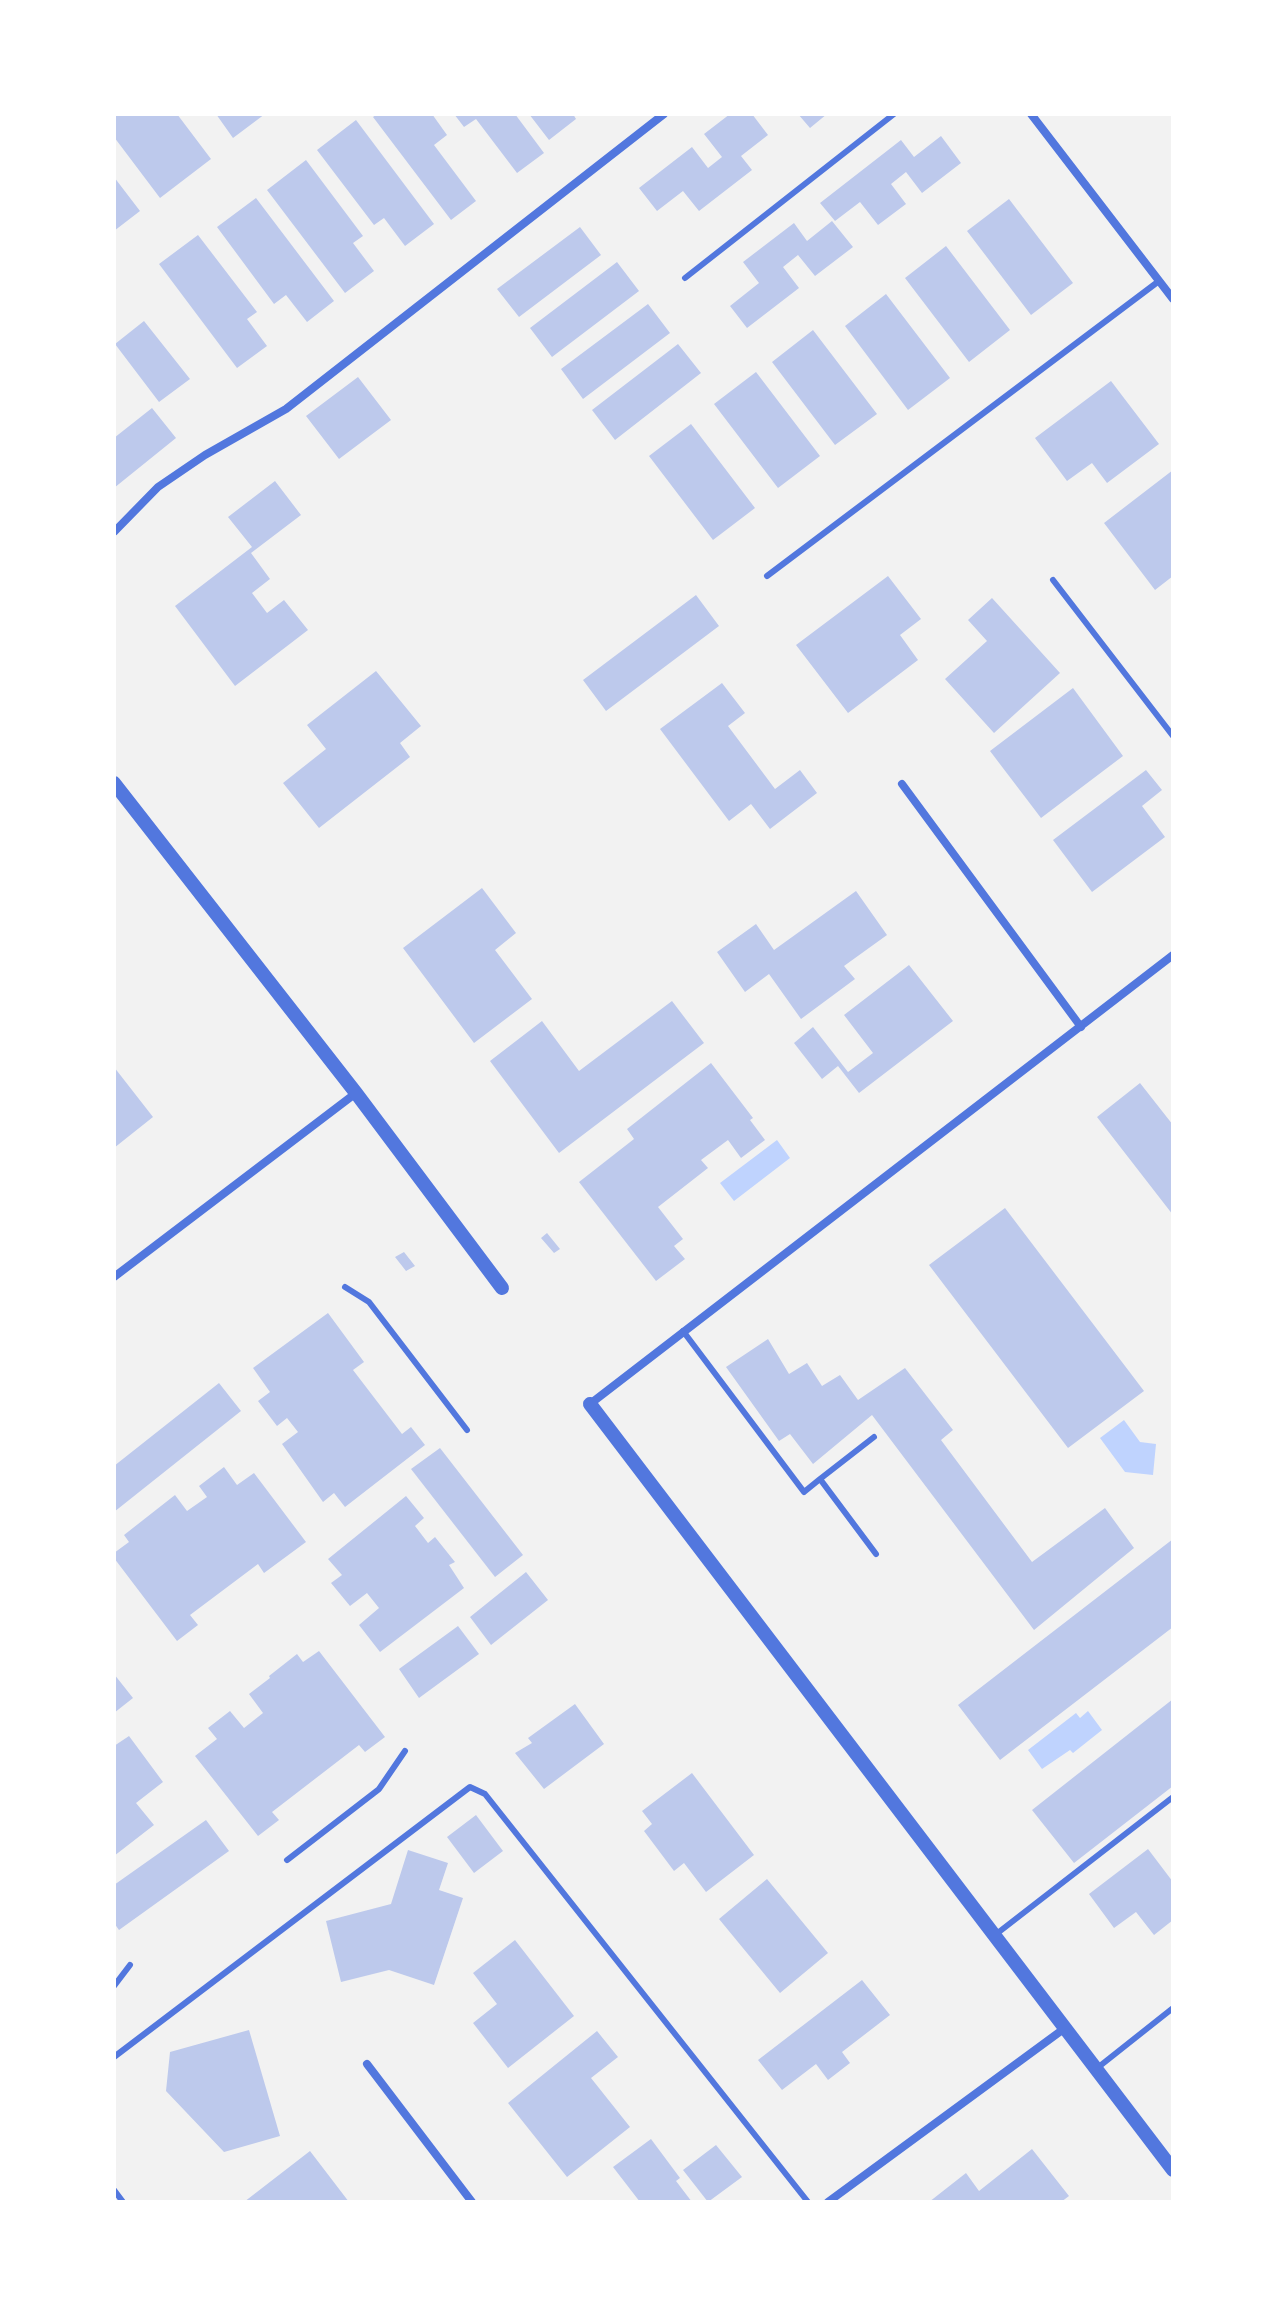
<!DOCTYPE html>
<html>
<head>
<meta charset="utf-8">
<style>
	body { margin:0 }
	#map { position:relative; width:1287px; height:2316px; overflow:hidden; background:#f2f2f2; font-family:"Libre Baskerville",serif }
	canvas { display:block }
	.frame { position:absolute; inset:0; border:116px solid #fff; pointer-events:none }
</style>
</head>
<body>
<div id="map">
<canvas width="1287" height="2316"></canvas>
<div class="frame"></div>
</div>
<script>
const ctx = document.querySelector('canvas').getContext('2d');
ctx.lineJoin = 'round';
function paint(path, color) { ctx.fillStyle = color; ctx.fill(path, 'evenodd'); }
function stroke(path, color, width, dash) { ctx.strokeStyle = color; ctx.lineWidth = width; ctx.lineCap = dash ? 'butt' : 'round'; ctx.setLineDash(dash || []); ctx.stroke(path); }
const water = new Path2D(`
	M777 1140 790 1158 734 1201 720 1183Z
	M1124 1420 1140 1442 1156 1444 1153 1475 1125 1472 1100 1438Z
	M1088 1711 1102 1730 1073 1753 1070 1750 1042 1769 1028 1750 1076 1713 1080 1718Z`);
const building = new Path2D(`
	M114 114H177L211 159 160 198 114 137Z
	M216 114H265L233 138Z
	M377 114H432L447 135 434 145 476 201 451 220 373 117Z
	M454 114H515L544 153 517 173 476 119 464 127Z
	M529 114H573L576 119 549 140Z
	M730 114H752L768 135 741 156 752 170 699 211 683 191 657 211 639 188 692 147 708 168 722 157 704 134Z
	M798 114H827L810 128Z
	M356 120 434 224 405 246 384 218 374 225 317 150Z
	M941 136 961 163 922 193 906 172 891 184 906 204 878 225 860 202 835 221 820 203 901 140 914 157Z
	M306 160 363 236 353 243 374 271 345 293 267 190Z
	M114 177 140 211 114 231Z
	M256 198 334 301 307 322 286 295 274 304 217 227Z
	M1009 199 1073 283 1031 315 967 231Z
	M832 221 853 247 815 276 798 255 783 267 799 288 747 328 730 306 759 283 743 262 794 223 807 241Z
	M580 227 601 255 519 317 497 289Z
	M198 235 257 312 247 319 267 346 237 368 159 264Z
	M946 246 1010 330 969 362 905 278Z
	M617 262 639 291 552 357 530 328Z
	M886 294 950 378 908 410 845 326Z
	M648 304 670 333 583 399 561 369Z
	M144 321 190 379 159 402 115 344Z
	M813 330 877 414 835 445 772 362Z
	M678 344 701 373 615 440 592 410Z
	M756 372 820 456 778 488 714 404Z
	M358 377 391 420 339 459 306 416Z
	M1111 381 1159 444 1107 483 1092 463 1067 481 1035 438Z
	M152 408 176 438 114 488V438Z
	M691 424 755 508 713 540 649 456Z
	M1173 470V576L1155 590 1104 523Z
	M275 481 301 515 251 553 270 579 252 593 267 613 284 600 308 630 235 686 175 606 252 547 228 517Z
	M888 576 921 619 900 635 918 660 848 713 796 645Z
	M696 595 719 626 606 711 583 680Z
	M992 598 1060 673 994 733 945 679 987 641 968 620Z
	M376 671 421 726 400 743 410 757 319 828 283 783 326 749 307 725Z
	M722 683 745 713 728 726 775 789 800 770 817 793 770 829 751 804 729 821 660 729Z
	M1073 688 1123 756 1041 818 990 751Z
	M1146 770 1162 790 1142 806 1165 837 1092 892 1053 840Z
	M482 888 516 933 495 950 532 999 474 1043 403 948Z
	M856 891 887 935 844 966 855 979 801 1019 769 974 745 992 717 952 756 924 774 950Z
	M909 965 953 1021 859 1093 838 1066 822 1079 794 1043 813 1027 848 1072 873 1053 844 1015Z
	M672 1001 704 1043 559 1153 490 1061 542 1021 579 1071Z
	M711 1063 753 1118 750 1120 765 1140 741 1158 728 1140 701 1160 708 1168 658 1207 683 1239 674 1246 685 1259 656 1281 579 1182 634 1139 627 1129Z
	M114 1067 153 1117 114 1148Z
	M1140 1083 1173 1125V1215L1097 1117Z
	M1005 1208 1144 1391 1068 1448 929 1265Z
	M547 1233 560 1249 554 1253 541 1238Z
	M404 1252 415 1266 406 1271 395 1257Z
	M328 1313 364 1362 353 1370 402 1434 411 1427 425 1445 345 1507 334 1493 323 1502 282 1444 298 1432 287 1418 277 1426 258 1401 270 1392 253 1368Z
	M768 1339 789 1374 807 1363 822 1386 840 1375 858 1400 905 1368 953 1430 941 1440 1032 1562 1105 1508 1134 1548 1034 1630 872 1415 813 1464 790 1434 779 1441 726 1367Z
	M219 1383 241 1411 114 1512V1466Z
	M440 1448 523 1555 495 1577 411 1469Z
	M224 1467 237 1485 254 1473 306 1542 264 1573 258 1564 190 1615 198 1625 177 1641 114 1558V1553L129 1542 124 1535 175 1495 187 1511 207 1497 199 1486Z
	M406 1496 424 1518 415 1526 428 1543 435 1537 455 1562 449 1565 464 1588 380 1652 359 1625 379 1608 367 1593 350 1606 331 1583 342 1575 328 1559Z
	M1173 1539V1627L1000 1760 958 1705Z
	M526 1572 548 1600 491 1645 470 1617Z
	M458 1626 479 1654 419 1698 399 1669Z
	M319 1651 385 1737 365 1752 359 1745 272 1812 279 1820 258 1836 195 1756 217 1739 208 1728 230 1711 244 1728 263 1713 249 1694 270 1678 269 1676 297 1654 303 1662Z
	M114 1674 133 1698 114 1713Z
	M1173 1699V1786L1074 1863 1032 1810Z
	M575 1704 604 1744 544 1789 515 1753 532 1743 528 1738Z
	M129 1736 163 1782 136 1803 154 1825 114 1856V1746Z
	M692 1773 754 1855 706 1892 684 1863 674 1871 644 1831 652 1824 642 1811Z
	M476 1815 503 1851 474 1873 447 1837Z
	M206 1820 229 1851 119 1930 114 1923V1885Z
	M1148 1849 1173 1882V1920L1154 1935 1136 1912 1114 1928 1089 1894Z
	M408 1850 448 1863 439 1890 463 1898 434 1985 389 1970 341 1982 326 1921 391 1904Z
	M767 1879 828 1953 780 1993 719 1919Z
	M515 1940 574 2016 508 2068 473 2023 497 2004 473 1973Z
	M862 1980 890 2015 842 2052 850 2063 828 2080 816 2064 782 2090 758 2060Z
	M249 2030 280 2136 224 2152 166 2091 170 2052Z
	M597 2031 618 2057 591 2078 630 2127 567 2177 508 2103Z
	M651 2139 680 2178 676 2181 692 2202H640L613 2167Z
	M716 2145 742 2177 708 2202 683 2170Z
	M1032 2149 1069 2196 1061 2202H929L966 2173 979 2191Z
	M310 2151 349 2202H244Z`);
const service = new Path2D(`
	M685 278 894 114
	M767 576 1159 281
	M1053 580 1173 736
	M345 1287 369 1302 467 1430
	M683 1331 804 1492 820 1479 876 1554
	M820 1479 874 1437
	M287 1860 379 1789 405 1751
	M995 1935 1173 1797
	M114 1986 130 1965
	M114 2057 470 1787 485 1794 808 2202
	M1096 2069 1173 2008
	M114 2190 123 2202`);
const minor = new Path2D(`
	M1031 114 1173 299
	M114 532 158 487 205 455 286 409 664 114
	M902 784 1081 1027
	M114 1277 356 1093
	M590 1404 1173 955
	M367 2064 472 2202
	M828 2202 1065 2028`);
const tertiary = new Path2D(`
	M114 783 356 1093 502 1288
	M590 1404 1173 2170`);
paint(water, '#bfd3fe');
paint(building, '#bdc9ec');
stroke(service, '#5277de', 6);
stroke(minor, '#5277de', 8);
stroke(tertiary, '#5277de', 14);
</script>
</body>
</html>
